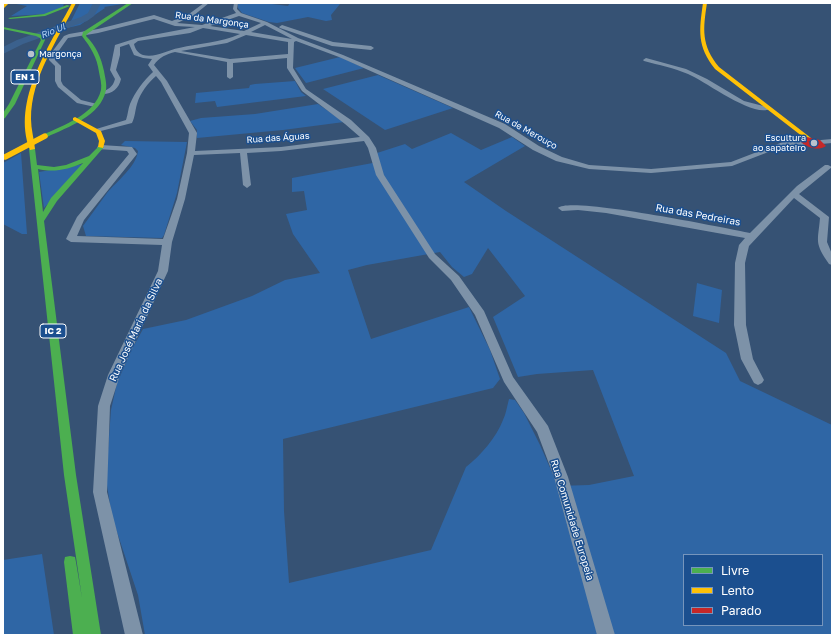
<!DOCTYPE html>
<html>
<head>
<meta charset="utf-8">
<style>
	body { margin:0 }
	#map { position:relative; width:835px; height:638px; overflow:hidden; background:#365274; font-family:"Golos Text",sans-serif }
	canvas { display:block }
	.frame { position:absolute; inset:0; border:4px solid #fff; pointer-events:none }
	.legend { position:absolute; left:683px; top:554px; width:140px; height:72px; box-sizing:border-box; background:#1b4f8f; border:1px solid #7695bc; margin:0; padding:5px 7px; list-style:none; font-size:12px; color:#fff }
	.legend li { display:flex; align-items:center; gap:8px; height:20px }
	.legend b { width:20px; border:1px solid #7695bc }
</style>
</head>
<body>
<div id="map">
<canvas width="835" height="638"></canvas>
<div class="frame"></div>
<ul class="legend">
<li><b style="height:5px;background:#4caf50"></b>Livre</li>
<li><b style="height:5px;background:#ffc107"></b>Lento</li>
<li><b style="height:5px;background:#c62828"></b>Parado</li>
</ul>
</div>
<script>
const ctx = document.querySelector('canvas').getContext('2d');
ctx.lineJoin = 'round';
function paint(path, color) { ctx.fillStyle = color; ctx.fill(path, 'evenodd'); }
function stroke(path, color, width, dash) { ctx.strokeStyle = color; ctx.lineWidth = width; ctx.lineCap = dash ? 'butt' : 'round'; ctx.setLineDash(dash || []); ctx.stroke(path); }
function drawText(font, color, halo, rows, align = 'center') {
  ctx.font = font + ' "Golos Text",sans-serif'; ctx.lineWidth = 3; ctx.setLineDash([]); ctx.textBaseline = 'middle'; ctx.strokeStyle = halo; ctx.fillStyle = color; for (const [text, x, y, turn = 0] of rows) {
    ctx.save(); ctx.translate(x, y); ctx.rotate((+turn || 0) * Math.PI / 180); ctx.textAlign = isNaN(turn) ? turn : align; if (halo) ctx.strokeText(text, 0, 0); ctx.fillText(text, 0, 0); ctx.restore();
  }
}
const green = new Path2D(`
	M11 3H64L63 7 48 14 11 16 27 6Z
	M80 3H96L87 15 70 23Z
	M99 3H129L104 7 105 8 80 25 67 28C72 21 84 20 91 14 94 11 96 7 99 3Z
	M238 3H264L288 6 290 3H342L340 4 331 15 332 20 326 21 308 17 277 23 269 22 242 13 238 8Z
	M340 57 364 68 306 83 295 68Z
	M378 75 453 108 385 130 323 89Z
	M295 81 301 92 306 96 217 107 215 101 195 103 196 93 249 88 250 85 255 84Z
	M318 104 344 122 283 130 197 138V130L190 121 201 118 255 114Z
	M451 133 481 150 512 137 525 146 464 182 506 211 726 353 740 381 832 425V635H145L138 595 112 517 106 479 111 410 117 383 132 349 143 329 186 320 252 296 285 280 320 273 293 234 286 214 307 210 304 191 292 192V178L378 162 377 153 405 144 412 149ZM488 248 525 296 493 317 518 377 537 374 593 370 634 476 589 485 558 486 540 445 524 413 515 400 509 399C507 406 506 414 503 420 496 438 481 455 466 467L431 550 289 583 284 511 283 439 493 388 500 379 490 350 469 307 371 339 348 270 367 265 440 252 452 267 464 277 472 274ZM684 555H822V625H684Z
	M125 141 187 142 177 193 164 235 162 238 86 236 83 226C91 215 99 204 107 193 117 181 136 167 138 151L135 148 121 145Z
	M21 153 27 234H22L3 224V163Z
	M84 164 44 208 39 172Z
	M697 283 722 290 719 323 693 316Z
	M42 554 54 635H3V560Z`);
const river = new Path2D(`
	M93 3H101L94 16 87 21 23 44 3 54V47L17 40 81 17 88 13Z`);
const street = new Path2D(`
	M204 3H209L193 16 177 23 202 25 236 13 233 9 234 3H238L237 9 241 13 267 22 298 38 343 55 505 124 539 146 562 157 589 165 651 169 731 162 783 142 805 141 809 143 805 145 784 146 732 166 651 173 589 169 556 161 533 150 499 128 339 57 296 41 294 42 293 68 306 89 351 120 369 137 376 148 384 175 435 254 459 276 484 311 513 377 548 426 568 477 615 635H597L554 477 537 432 504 382 475 315 451 280 429 258 376 175 368 148 364 141 281 151 247 153 251 185 247 188 243 185 240 153 194 155 185 199 172 242 168 271 120 375 110 406 107 492 143 635H125L93 492 98 406 108 375 158 271 162 245 71 242 66 239 77 217 129 154 127 151 98 149 97 147 101 145 132 147 137 154 84 220 77 236 163 239 177 199 187 153 189 133 161 82 156 76C148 83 140 93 137 104 135 111 135 117 132 123L97 132 93 130 126 120C128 114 128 109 130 104 135 92 144 80 153 72L148 65 152 59 143 58 134 55 129 44 120 47V55L116 70 121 79C119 89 111 95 101 94V92C108 90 113 87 115 79L110 70 115 45 137 38 195 27 175 26 154 19 98 33 68 38 55 56V60L61 66V81L63 85 81 100 97 104 98 105 95 107 77 103 58 87 55 81V66L49 60V56L64 36 69 34 98 29 154 15 172 21 189 14ZM239 16 261 23 244 31 210 26ZM265 25 292 39 251 32ZM203 28 240 34C220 43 200 43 179 48 167 50 156 58 143 55 138 53 135 49 134 44L138 41 190 33ZM246 35 288 42V54L230 59 181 51 227 43ZM175 52 227 62V77L230 79 233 77V63L287 58V68L302 91 345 124 360 137 281 147 195 151 197 133 167 81 154 65C159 57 167 54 175 52Z
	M282 25 333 42 371 46 374 48 371 50 332 46 280 28 279 27Z
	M646 58 686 69 707 79 744 101 771 108C756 120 705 81 688 74 674 68 659 65 644 61L643 60Z
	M832 139V143L821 144 817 142 821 140Z
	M825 165H828L832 167 799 194 829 217 827 242 832 254V265L829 264C814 242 818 242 820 218L794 198 749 246 745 263 746 325 753 359 764 380 762 383 758 385 754 383 741 359 734 325 735 263 739 245 745 238 606 213 578 210 562 211 558 208C570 196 724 228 750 233L797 186Z`);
const fast = new Path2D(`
	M128 3H133L87 34 86 36C96 46 101 57 104 71 105 77 107 84 106 90 101 116 68 127 47 137H43V135C63 125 95 115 101 90 102 84 100 78 99 72 97 57 91 48 82 36L83 32Z
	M67 5 70 6 45 16 10 19 8 18 44 14Z
	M3 27 39 34 44 36 45 40 15 104 5 118 3 119V113L9 104 41 40 40 38 36 36 3 29Z
	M99 146 104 147 57 201 44 221 76 475 101 635H73L64 562 65 557 70 556 75 557 76 562 82 598 64 475 29 149 32 147 35 149 37 165 54 167 66 165 89 156ZM83 163 51 198 43 212 38 169C54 173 69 169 83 163Z`);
const slow = new Path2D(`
	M5 3H9L3 9V5Z
	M72 3H76C58 40 31 77 31 119 31 129 34 139 35 149L30 150C11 101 50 45 72 3Z
	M703 3H707C703 29 701 45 719 67L811 138V140H807L715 69C697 46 699 31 703 3Z
	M75 117 101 131 105 141 103 148 98 147 99 141 96 133 73 120V118Z`);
const jam = new Path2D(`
	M807 137 820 140 826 146C818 151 808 148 801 142ZM808 141 816 142 818 145 813 144Z`);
const slowBridge = new Path2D(`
	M5 157 45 136`);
const markers = [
	[31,54,4,"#b9c2ce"],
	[814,143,4,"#b9c2ce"]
];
const farStreetnames = [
	["Rua da Margonça",212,20,8],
	["Rua de Merouço",526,130,29],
	["Rua das Águas",278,138,-4]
];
const farWaternames = [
	["Rio Ul",53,31,-22]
];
const farPoinames = [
	["Margonça",39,54],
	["Escultura",806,138,"right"],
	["ao sapateiro",806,148,"right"]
];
const shields = [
	[25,77,28],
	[53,331,26]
];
const shieldNames = [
	["EN 1",25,77],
	["IC 2",53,331]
];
const streetNames = [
	["Rua das Pedreiras",698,215,10],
	["Rua José Maria da Silva",136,330,-65],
	["Rua Comunidade Europeia",572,520,73]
];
paint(green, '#2f66a5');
paint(river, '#3b618d');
paint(street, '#7d92a8');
paint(fast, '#4caf50');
paint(slow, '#ffc107');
paint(jam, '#c62828');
stroke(slowBridge, '#ffc107', 5.5);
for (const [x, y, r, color] of markers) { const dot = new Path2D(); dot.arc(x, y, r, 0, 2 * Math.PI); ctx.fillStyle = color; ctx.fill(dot); stroke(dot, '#1b4f8f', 1.5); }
drawText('9px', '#fff', '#1b4f8f', farStreetnames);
drawText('italic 9px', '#b5d3f5', '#1b4f8f', farWaternames);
drawText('9px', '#fff', '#1b4f8f', farPoinames, 'left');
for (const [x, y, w] of shields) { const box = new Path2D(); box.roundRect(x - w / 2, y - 7, w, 14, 3); ctx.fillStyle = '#1b4f8f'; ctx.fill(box); stroke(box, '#fff', 1); }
drawText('bold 9px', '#fff', null, shieldNames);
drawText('10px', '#fff', '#1b4f8f', streetNames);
</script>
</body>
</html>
